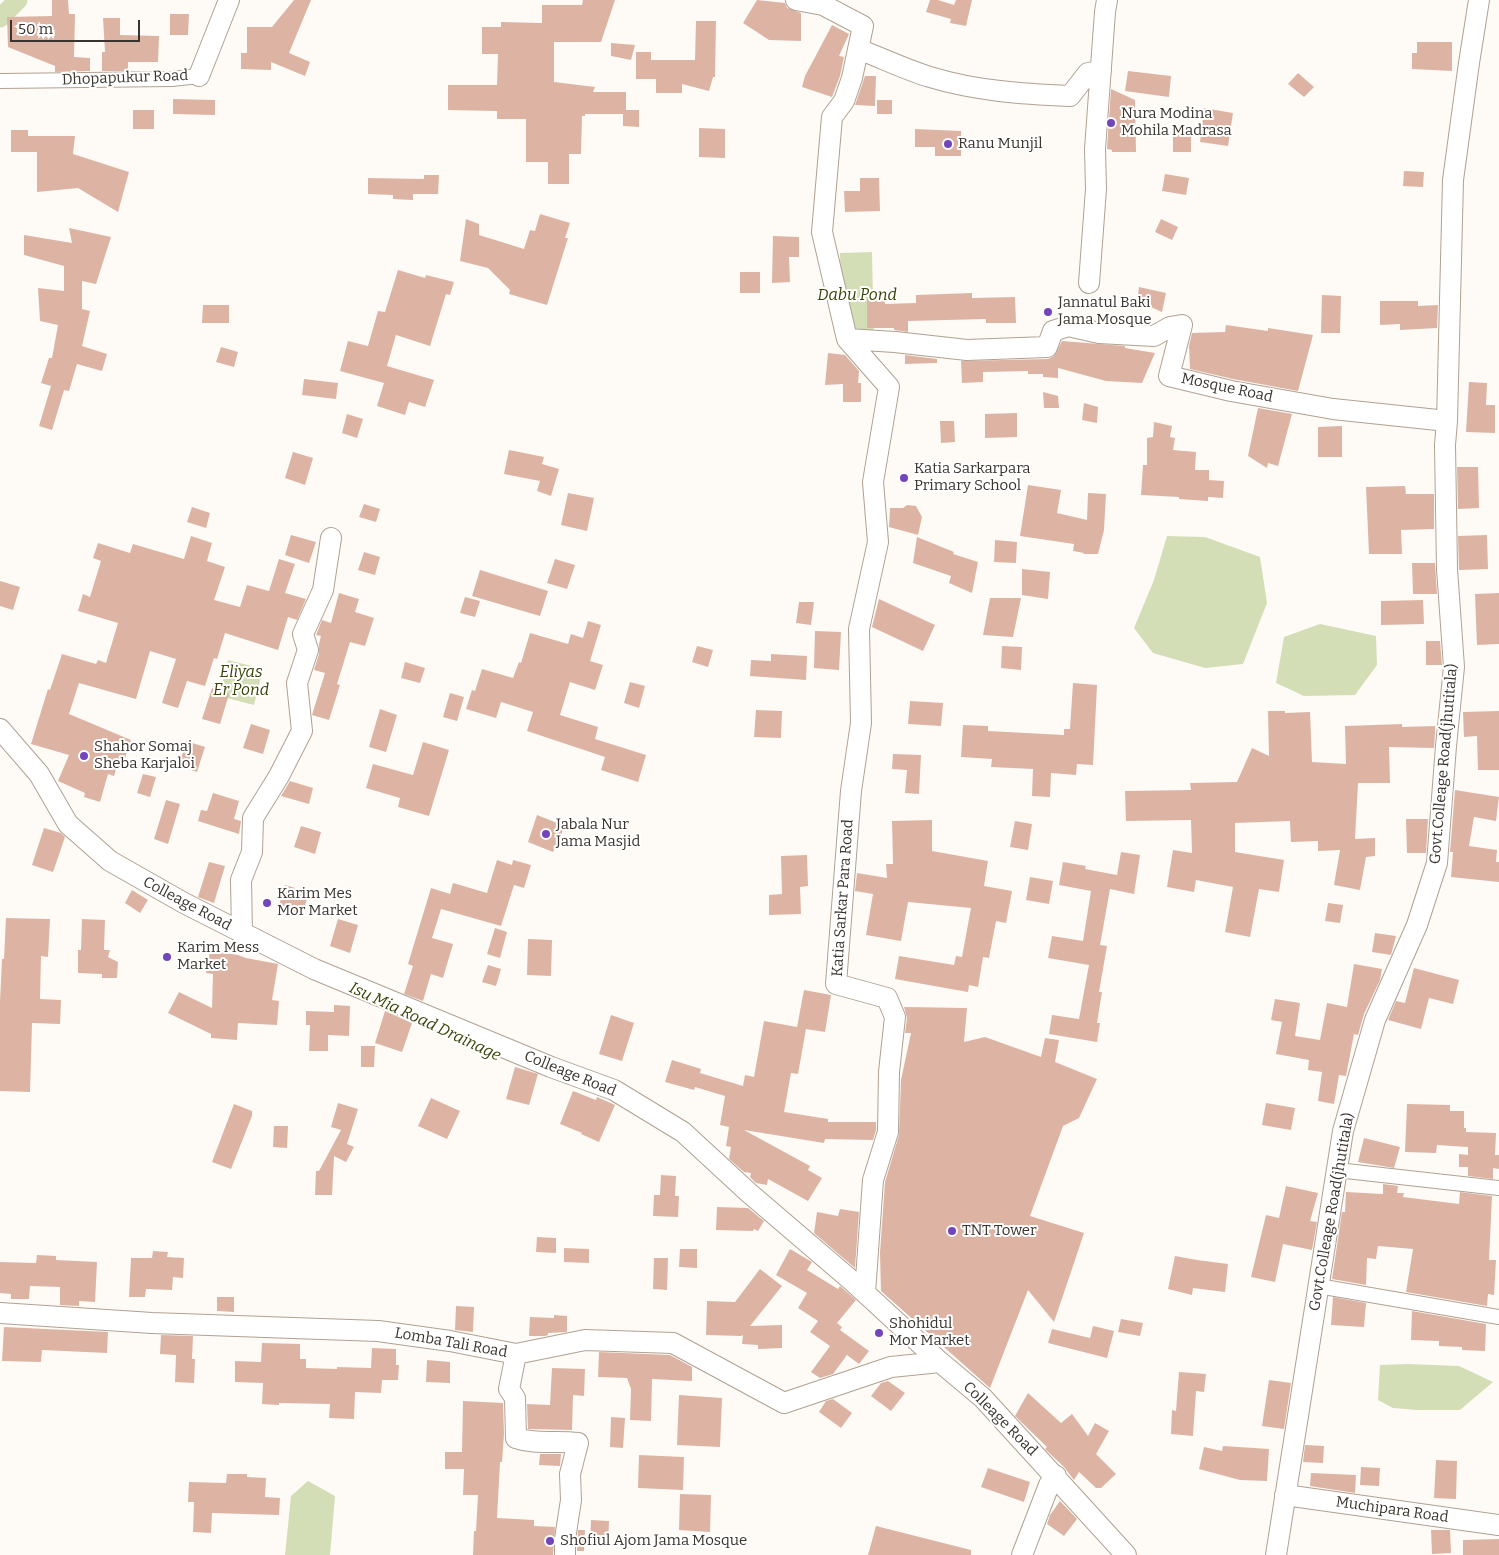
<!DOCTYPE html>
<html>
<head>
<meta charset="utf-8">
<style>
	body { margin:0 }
	#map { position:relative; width:1499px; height:1555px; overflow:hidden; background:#fefbf7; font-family:Bitter,serif }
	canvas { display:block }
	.scale { position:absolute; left:10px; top:20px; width:130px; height:22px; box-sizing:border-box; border:2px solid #3a342e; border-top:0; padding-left:6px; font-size:15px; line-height:18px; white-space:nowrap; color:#3a342e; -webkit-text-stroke:4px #fff; paint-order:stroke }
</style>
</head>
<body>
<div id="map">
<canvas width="1499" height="1555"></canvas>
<div class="scale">50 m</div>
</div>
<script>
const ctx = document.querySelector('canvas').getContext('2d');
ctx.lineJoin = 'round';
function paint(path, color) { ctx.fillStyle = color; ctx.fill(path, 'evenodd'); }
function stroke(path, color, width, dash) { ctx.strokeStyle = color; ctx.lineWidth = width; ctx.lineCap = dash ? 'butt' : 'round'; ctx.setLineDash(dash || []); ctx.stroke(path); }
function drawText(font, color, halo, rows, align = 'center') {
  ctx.font = font + ' Bitter,serif'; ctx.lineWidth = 4; ctx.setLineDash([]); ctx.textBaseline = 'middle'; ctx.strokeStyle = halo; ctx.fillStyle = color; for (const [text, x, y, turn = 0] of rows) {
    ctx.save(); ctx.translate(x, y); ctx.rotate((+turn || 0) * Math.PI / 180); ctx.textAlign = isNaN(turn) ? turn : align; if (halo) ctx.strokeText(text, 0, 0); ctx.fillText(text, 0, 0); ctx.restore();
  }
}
const water = new Path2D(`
	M872 252 874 340H842L840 253Z
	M1167 536 1205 537 1260 557 1267 603 1243 664 1205 668 1153 653 1134 628 1154 580Z
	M1320 624 1376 636 1377 665 1355 695 1304 696 1276 683 1284 637Z
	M228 660 263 669 254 705 219 696Z
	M1407 1364 1459 1366 1493 1382 1460 1410H1417L1393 1408 1378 1400 1380 1365Z
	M308 1481 335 1496 330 1555H285L291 1496Z`);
const canal = new Path2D(`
	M0 18 18 0`);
const building = new Path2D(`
	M52 0H68L69 14H75L74 57 90 58V71L55 72V66L8 47 7 17 52 16Z
	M294 0H311L289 53 310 62 305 76 271 62V70L241 69V53H247V27H272Z
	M583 0H615L601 42H554V82L595 87 593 92H626V110H639V127L623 126V114H585V116H582L581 154H569V184H548V162H526V119H497V111L448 110V85H497L498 54H482V27H501V22L542 23V5H582Z
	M757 0 785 3 787 8 801 13V41L769 40 743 23Z
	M930 0H938L954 5 956 0H972L966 26 950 23 951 19 926 12Z
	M170 14H189L188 35H170Z
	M103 18H120V35L159 36 158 62H128V71H102V52H105Z
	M696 21H716L715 77H713L709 91 682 84V93H656V79H636V52H651V60H695Z
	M832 25 849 34 839 56 844 57 840 76 832 97 802 87 805 76Z
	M1417 42H1452V71L1412 69V53H1417Z
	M611 43 635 45 631 60 611 56Z
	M1128 71 1171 76 1169 97 1125 91Z
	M1298 73 1314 87 1304 97 1288 84Z
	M865 76H876L875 106 855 105Z
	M1111 89 1135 100 1136 152H1112V150L1107 149Z
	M173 99 215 100V115L173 114Z
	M877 100H892V114H877Z
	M1204 108 1233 113 1228 146 1200 142Z
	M133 110H154V129H133Z
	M699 128 725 129V158L699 157Z
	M915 129 961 131V156H935V147H915Z
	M11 130H28V136H75L73 154 129 172 118 212 78 188 37 192V152H11Z
	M1173 130H1191V152H1173Z
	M1404 171 1424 172 1423 187 1403 186Z
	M1165 174 1189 178 1186 195 1162 191Z
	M424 175H439L438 194H413V200L393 199V195L368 194V178L424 179Z
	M860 178H879L880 211 845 212 844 191H860Z
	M540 214 570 223 565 238H568L547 305 509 294 510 290 488 268 460 261 466 219 479 224V235L524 249 530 230 535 231Z
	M1161 219 1178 227 1172 240 1155 232Z
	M69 228 111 237 96 284 82 281V309L90 311 82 346 107 354 102 371 77 364 69 391 64 390 52 430 39 426 51 386 41 383 49 358H52L58 325 40 321 38 288 64 291V266L24 255V235L72 243Z
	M773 236 799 237V257H789L790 282 772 283Z
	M398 270 425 278 426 275 454 282 450 295 446 294 430 346 396 335 387 366 434 380 425 407 409 402 405 415 377 406 384 383 340 371 348 341 368 346 378 311 385 312Z
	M740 272H760V293H740Z
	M1139 287 1166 293 1162 312 1137 301Z
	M972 293V298L1015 297 1016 323H986V319L908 321V332L894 330V328H867V297H885V304L916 303V295Z
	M1322 295 1341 296 1340 333H1321Z
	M1380 301H1418V306L1438 305 1437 328 1400 330V324L1380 325Z
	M203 305H229V323H202Z
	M1226 325 1268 331V328L1313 335 1298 391 1233 379 1190 369 1189 346 1192 333 1225 332Z
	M1062 341 1125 346V348L1155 353 1142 383 1106 381 1058 368V378L1043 377V374H1028V371L983 372V382L962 383 961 361 1048 359 1054 356Z
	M221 347 238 352 234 367 216 362Z
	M828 353 845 355 859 371 858 383H861V402H843V384L825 385Z
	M905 355 937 359V363L905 364Z
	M304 379 338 383 336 399 302 395Z
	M1469 382 1487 383 1486 405H1495V433L1466 432Z
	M1043 392 1058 396 1059 408H1044Z
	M1084 403 1098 407 1097 423 1082 420Z
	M1258 408 1292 414 1278 466 1268 463 1267 468 1248 456Z
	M1017 413V437L985 438V414Z
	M347 414 363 419 357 438 342 433Z
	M940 421H954L955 442 941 443Z
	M1154 422 1172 426 1170 437 1175 438 1173 450 1196 452 1195 470H1209V480L1224 481 1223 498 1208 497V501L1179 499V497L1141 495 1143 465H1147V438L1153 437Z
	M1342 426V457H1318V427Z
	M509 450 544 457 542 464 559 469 551 496 537 491 540 481 504 474Z
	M293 452 313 458 305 485 285 478Z
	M1457 467H1478L1479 508 1458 509Z
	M1028 485 1061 490 1057 513 1087 520 1088 493 1106 494 1104 530 1098 554H1083L1084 553 1073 551 1074 544 1020 536Z
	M1405 486 1406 494H1434V529L1401 530 1402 554H1369L1366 487Z
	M568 493 594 498 587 531 561 525Z
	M364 504 380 509 376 522 359 517Z
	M907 505 916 506 922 517 918 535 889 527 890 508H903Z
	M192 507 210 513 206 528 187 522Z
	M291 535 316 542 309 563 285 555Z
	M1487 535 1488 569 1459 570 1458 536Z
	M191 536 212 543 207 561 225 567 214 600 240 607 247 585 269 591 279 559 295 564 285 593 306 599 297 620 288 617 278 650 225 633 217 659 214 658 205 686 187 681 178 708 162 703 176 659 150 651 136 699 79 683 69 714 131 740 124 761 119 759 114 776 108 774 100 802 84 797 85 793 58 781 69 755 31 744 48 689 50 690 62 654 96 664 98 660 106 663 118 623 78 611 83 594 90 597 101 561 93 558 98 543 130 553 133 544 184 559Z
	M917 537 954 552 953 554 978 562 972 593 949 583 951 576 913 563Z
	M995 540 1017 542 1016 563 994 562Z
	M364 552 380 557 375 575 358 570Z
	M555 559 575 565 567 589 547 583Z
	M1412 563H1435L1437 594H1413Z
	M1022 569 1050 572 1048 599 1022 595Z
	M480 570 548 591 540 616 472 596Z
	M0 581 20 587 13 610 0 606Z
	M339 593 359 599 355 612 374 618 365 646 350 642 337 684 340 685 329 720 312 715 325 673 314 670 319 654V644L321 636 316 635 322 620 331 623Z
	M1499 593V644L1477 645 1475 594Z
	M465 597 480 601 475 617 460 613Z
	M990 598H1021L1013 637 983 635Z
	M879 599 935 625 923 651 872 627Z
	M1423 600 1424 624 1381 625V601Z
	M799 602H814L811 625 796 623Z
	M588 621 601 625 590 661 603 665 595 690 570 682 560 715 598 727 595 739 646 755 638 782 601 770 605 757 527 731 533 712 501 702 496 718 466 709 472 690 475 691 482 669 513 678 519 662 521 663 530 633 568 644 571 634 583 638Z
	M815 631 841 632 839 670 814 668Z
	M1426 641H1440L1442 665H1426Z
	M697 646 713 650 708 667 692 662Z
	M1002 646 1022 647 1021 670 1001 668Z
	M771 654 807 656 806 680 750 676 751 660 771 661Z
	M405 662 425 668 420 683 401 678Z
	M630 682 645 686 639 708 624 703Z
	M1073 683 1097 685 1093 765 1077 764 1076 775 1051 773 1050 797 1032 796 1033 769 991 767 992 759 961 757 963 725 988 726V731L1064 735V729H1070Z
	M212 688 229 694 220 724 202 719Z
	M450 693 464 697 457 721 443 717Z
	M910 701 943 703 941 726 908 724Z
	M380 709 397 715 386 752 369 747Z
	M756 710 782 711 781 738 754 737Z
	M1268 711H1285V713L1310 712 1312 762 1346 764 1345 726 1402 724V727L1435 726V733L1434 748 1389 747 1390 783H1358L1355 839 1375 838V856L1366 857 1360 890 1334 885 1340 850 1318 851V841L1291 842 1290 821 1235 823V852L1284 860 1279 892 1259 889 1250 937 1225 932 1233 887 1196 880 1194 892 1167 887 1173 850 1192 853 1191 820 1126 821 1125 791 1191 790 1190 783 1237 782 1252 748 1269 756Z
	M1499 711V770H1478L1477 736 1464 737 1463 712Z
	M251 724 270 730 263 754 243 748Z
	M186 741 205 747 197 772 179 766Z
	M423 742 449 750 429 816 398 807 400 798 366 788 373 764 413 775Z
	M893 754 921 755 919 794 905 793 907 770 892 769Z
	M143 774 156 777 150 797 137 793Z
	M290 781 313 788 309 804 281 796Z
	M1455 790 1499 797 1496 821 1474 817 1469 846 1497 850 1496 862H1499V882L1451 877 1453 852H1450Z
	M213 793 239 801 234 819 241 821 239 834 198 821 201 810 207 811Z
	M166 800 180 804 168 844 154 839Z
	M537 815 565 826 553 852 528 842Z
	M1406 819H1428L1426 853H1407Z
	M932 820V851L988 861 984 886 1012 891 1006 923 996 921 989 958 983 957 978 987 969 985 968 992 895 979 899 956 954 965 956 956 962 957 971 908 908 902 901 941 866 935 873 894 855 891 857 873 887 878 886 864H893L892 821Z
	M1015 821 1032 824 1028 850 1010 847Z
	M301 826 321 832 315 854 294 847Z
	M44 828 61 833 65 837 53 872 32 865Z
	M1121 852 1140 855 1134 894 1110 889 1100 945 1107 946 1099 992H1102L1097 1023H1100L1097 1042 1049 1034 1052 1015 1079 1019 1089 965 1048 958 1052 936 1083 941 1091 891 1059 885 1063 862 1086 866 1085 869 1117 875Z
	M807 855 808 886 800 887 801 914 769 915V895L782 894 781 856Z
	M497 860 512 865 513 860 531 865 524 888 514 885 501 926 441 909 432 938 453 944 443 978 431 974 423 1001 404 994 413 966 408 964 431 888 450 894 453 883 487 893Z
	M209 862 225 866 214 903 198 897Z
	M1030 877 1053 881 1049 904 1026 900Z
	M285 885 309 892 302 916 278 909Z
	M132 890 148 900 140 913 125 903Z
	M1328 903 1343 905 1340 923 1325 921Z
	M6 918 50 919 48 957 41 956 40 999 61 1000 60 1024 32 1023 30 1092 0 1091V1001L2 959H4Z
	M82 919 105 920 104 950H110L108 957 118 962 117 978H102V974L78 973V950H81Z
	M338 919 358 925 350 953 330 946Z
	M495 928 507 932 500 958 487 954Z
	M1375 933 1396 936 1391 955 1372 952Z
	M528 939 552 940 551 976 527 975Z
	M210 951 238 955 246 958 278 964 272 1000 279 1001 277 1025 238 1023 237 1040 211 1038V1034L168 1013 179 992 212 1008 213 974 206 973Z
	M1354 964 1382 969 1380 980 1364 1014 1358 1035 1354 1034 1346 1076 1339 1075 1334 1104 1318 1101 1322 1072 1308 1070 1309 1060 1276 1054 1282 1022 1271 1020 1275 999 1300 1003 1295 1036 1320 1040 1327 1003 1347 1007Z
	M488 965 501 969 496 986 482 982Z
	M1414 968 1459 980 1453 1004 1429 998 1421 1029 1388 1020 1396 1001 1405 1003Z
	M804 990 831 995 825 1032 806 1029 798 1074 791 1073 784 1112 828 1119V1122H876V1130L873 1140 825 1139 824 1143 744 1130 810 1166 808 1170 822 1178 808 1201 768 1179 767 1185 756 1183 750 1177 751 1173 744 1172 729 1159 731 1147 726 1146 729 1127 720 1125 725 1096 695 1087 694 1090 665 1082 672 1060 701 1069 700 1073 743 1086 745 1075 754 1077 764 1021 797 1027Z
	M334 1005 350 1006 349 1036 328 1035V1051H309L310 1025H306V1011L334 1012Z
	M904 1007 967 1008 964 1042 985 1037 1041 1057 1045 1038 1059 1040 1055 1062 1097 1079 1079 1118 1063 1126 1030 1216 1084 1233 1073 1266 1054 1322 1028 1290 990 1388 881 1291 880 1253 885 1182 899 1135 901 1080 911 1033H905L907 1018Z
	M385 1011 412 1023 402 1052 375 1043Z
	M611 1015 634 1023 622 1061 599 1054Z
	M361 1046H375L374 1067H361Z
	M515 1067 538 1074 529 1105 506 1099Z
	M573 1091 596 1100 597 1097 615 1105 599 1142 581 1134 582 1133 560 1124Z
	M431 1098 460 1111 447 1139 418 1126Z
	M338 1103 358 1109 347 1144 354 1147 346 1162 334 1156 332 1195H315L316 1171H319L341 1130 331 1127Z
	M1266 1103 1295 1108 1291 1130 1262 1125Z
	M234 1104 252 1111V1116L231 1169 212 1162Z
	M1407 1104 1450 1105V1111H1464V1128H1466V1132L1496 1133 1495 1155H1499V1169L1493 1168V1179L1468 1176V1167H1459V1154L1468 1155V1147L1437 1145 1436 1153 1405 1152Z
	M274 1126H288L287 1148 273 1147Z
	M1364 1138 1400 1147 1394 1168 1358 1162Z
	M661 1175 676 1176 675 1196H679L678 1217 653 1216 654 1195H660Z
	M1383 1184 1398 1186 1397 1193H1404L1403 1197 1459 1204 1460 1192 1492 1196 1489 1260H1496L1494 1295 1488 1294 1487 1306 1406 1292 1413 1249 1378 1246 1376 1259 1367 1258 1366 1285 1332 1279 1342 1212H1345L1346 1192 1383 1194Z
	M1286 1186 1318 1193 1310 1221 1317 1222 1312 1250 1283 1244 1275 1282 1251 1277 1266 1215 1279 1218Z
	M717 1207 748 1208 764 1221 758 1231 754 1229 753 1231 716 1230Z
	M840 1209 859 1212 855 1268 814 1233 817 1212 838 1216Z
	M537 1237 556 1238V1253L536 1252Z
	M564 1248 589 1249V1263L564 1262Z
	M680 1249H697V1268L679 1267Z
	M790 1249 812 1262 807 1270 838 1289 840 1286 856 1300 837 1323 842 1327 840 1330 869 1351 859 1364 847 1355 833 1374 820 1378 811 1372 830 1346 810 1332 818 1321 798 1308 807 1293 776 1275Z
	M153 1251 168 1252 167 1257 184 1258 183 1278 173 1277 172 1290 146 1289 145 1297H129L131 1258H152Z
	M37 1255 56 1256V1260L97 1262 95 1302 79 1301V1306L60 1305V1287L30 1286 29 1299H11V1294L0 1293V1262L36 1263Z
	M1175 1256 1197 1260 1228 1264 1225 1292 1193 1288 1192 1295 1168 1289Z
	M654 1258H668L667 1290 653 1289Z
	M760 1269 782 1286 750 1326 782 1325V1348L758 1349V1345L742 1344 743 1335 741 1336 706 1335 707 1301 735 1302Z
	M217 1297H234V1312L217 1311Z
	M1333 1297 1366 1303 1364 1327 1331 1325Z
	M456 1306 474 1307 473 1332 455 1330Z
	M1412 1311 1486 1324 1485 1351 1462 1350V1347L1439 1346V1341L1411 1340Z
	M554 1315 567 1316V1332L548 1333V1335L545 1336H529L530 1317 554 1318Z
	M1121 1319 1143 1323 1140 1336 1118 1332Z
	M1093 1326 1114 1331 1107 1358 1048 1343 1052 1329 1090 1338Z
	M4 1327 108 1332 107 1353 42 1350 41 1362 2 1361Z
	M161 1335 193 1336 192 1359H195L194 1383 175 1382 176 1355 160 1354Z
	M262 1343 300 1344V1359H306V1368L337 1369V1367L371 1368 372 1348 396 1349V1365H399L398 1380H382L381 1393 355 1392 354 1419 329 1418 330 1404 279 1403V1405L262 1404 263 1383 235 1382V1361L261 1362Z
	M599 1352 670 1355 692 1367V1381L652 1379 651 1421 630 1420 631 1389 627 1378 598 1377Z
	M427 1360 450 1362V1383L426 1382Z
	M552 1368 585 1369 584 1396 573 1395 572 1430 528 1429 527 1404 550 1405Z
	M1179 1372 1206 1374 1204 1392 1196 1391 1193 1436 1171 1434 1172 1410 1176 1411Z
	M1269 1380 1291 1383 1284 1429 1262 1426Z
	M888 1381 905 1393 891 1411 871 1396 881 1383Z
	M1028 1393 1061 1423 1072 1414 1088 1436 1095 1423 1109 1431 1096 1454 1116 1474 1101 1488H1096L1079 1472 1074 1480 1064 1467 1045 1449 1047 1447 1015 1416Z
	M679 1395 722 1398 720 1447 677 1445Z
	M833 1399 852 1413 841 1428 819 1412 826 1401Z
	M463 1401 503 1403 504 1434 502 1462H500L497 1518 534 1520V1526L555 1527 553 1555H473L474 1531H476L478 1495H463L464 1469H445V1452H462Z
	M611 1417 625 1418 623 1448 610 1447Z
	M1305 1445 1324 1446 1323 1463 1303 1462Z
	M1223 1446 1269 1449 1267 1481 1240 1480 1199 1469 1204 1447 1222 1451Z
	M540 1454H561L560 1466 539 1465Z
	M639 1455 684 1457 683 1490 638 1488Z
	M1436 1460 1457 1461 1456 1499 1434 1498Z
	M1361 1467 1380 1468 1379 1486 1360 1485Z
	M988 1468 1030 1482 1024 1502 981 1487Z
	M1311 1473 1356 1475 1355 1493 1310 1486Z
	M227 1474H247V1477L266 1478 265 1497 280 1498 279 1515 212 1513 211 1533 193 1532 194 1502H188L189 1482 226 1483Z
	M680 1494 711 1495 710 1532 679 1530Z
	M1060 1501 1077 1519 1064 1536 1047 1524 1050 1515Z
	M591 1520 609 1521 608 1544 590 1543Z
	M876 1526 971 1550V1555H868Z
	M578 1530H585L584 1551H577Z
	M1431 1530H1450L1451 1553 1432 1554Z
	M1499 1539V1555H1463V1540Z`);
const street = new Path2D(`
	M0 81 172 79 199 76
	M1337 1170 1499 1188
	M1318 1286 1499 1317`);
const secondary = new Path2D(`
	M796 0 823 5 863 26 852 78 844 101 832 117 822 232 847 339 889 387 873 482 878 542 859 629 861 723 851 791 836 984 887 998 895 1017 889 1072 888 1132 873 1180 865 1293
	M858 49C882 58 906 70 930 77 976 91 1023 94 1070 96L1088 73 1101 71
	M199 76 229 0
	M1089 283 1096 189 1095 149 1105 12 1107 0
	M847 339 895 342 967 350 1047 347 1053 331 1068 326 1099 333 1154 336 1170 327 1182 325 1169 376 1231 391 1333 409 1447 421
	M0 729 39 774 68 824 110 861 184 903 314 969 551 1067 614 1090 683 1132 748 1192 852 1281 940 1362 983 1398 1126 1555
	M242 934 241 880 252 852 253 818 279 776 302 731 297 683 308 650 303 634 323 590 331 538
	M0 1313 152 1323 378 1331 450 1341 516 1354 585 1340 673 1343 784 1403 891 1367 940 1362
	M516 1354 509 1389 515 1398 516 1438C536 1445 556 1440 578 1443L570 1474 571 1500 565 1539V1555
	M1285 1495 1499 1525
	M1022 1555 1049 1485 1056 1476
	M1276 1555 1343 1131 1375 1020 1417 925 1437 863 1446 746 1454 667 1447 569 1445 445 1447 421 1453 180 1469 63 1479 0`);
const markers = [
	[1111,123,5,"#7245bd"],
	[948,144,5,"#7245bd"],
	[1048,312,5,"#7245bd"],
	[904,478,5,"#7245bd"],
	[84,756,5,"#7245bd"],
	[546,834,5,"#7245bd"],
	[267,903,5,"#7245bd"],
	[167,957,5,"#7245bd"],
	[952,1231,5,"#7245bd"],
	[879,1333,5,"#7245bd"],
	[550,1541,5,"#7245bd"]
];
const streetNames = [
	["Dhopapukur Road",125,78,-2],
	["Mosque Road",1227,388,12],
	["Govt.Colleage Road(jhutitala)",1444,764,-85],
	["Katia Sarkar Para Road",843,898,-86],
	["Colleage Road",187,904,28],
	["Colleage Road",570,1074,22],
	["Govt.Colleage Road(jhutitala)",1332,1212,-80],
	["Lomba Tali Road",451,1343,10],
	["Colleage Road",1000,1419,45],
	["Muchipara Road",1392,1510,8]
];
const poiNames = [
	["Nura Modina",1121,114],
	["Mohila Madrasa",1121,131],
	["Ranu Munjil",958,144],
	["Jannatul Baki",1058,303],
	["Jama Mosque",1058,320],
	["Katia Sarkarpara",914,469],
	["Primary School",914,486],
	["Shahor Somaj",94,747],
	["Sheba Karjaloi",94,764],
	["Jabala Nur",556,825],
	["Jama Masjid",556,842],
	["Karim Mes",277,894],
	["Mor Market",277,911],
	["Karim Mess",177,948],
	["Market",177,965],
	["TNT Tower",962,1231],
	["Shohidul",889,1324],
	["Mor Market",889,1341],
	["Shofiul Ajom Jama Mosque",560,1541]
];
const waterNames = [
	["Dabu Pond",857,296],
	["Eliyas",241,673],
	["Er Pond",241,691],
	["Isu Mia Road Drainage",425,1022,25]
];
paint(water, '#d3deb7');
stroke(canal, '#d3deb7', 19);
paint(building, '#ddb4a4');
stroke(street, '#b0a192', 16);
stroke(secondary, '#b0a192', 22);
stroke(street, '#fff', 14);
stroke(secondary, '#fff', 20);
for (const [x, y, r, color] of markers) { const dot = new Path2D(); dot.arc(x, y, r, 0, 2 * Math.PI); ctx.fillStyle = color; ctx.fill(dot); stroke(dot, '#fff', 2); }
drawText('15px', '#3a342e', '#fff', streetNames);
drawText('15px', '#3a342e', '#fff', poiNames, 'left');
drawText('italic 16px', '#374304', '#fff', waterNames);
</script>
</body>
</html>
